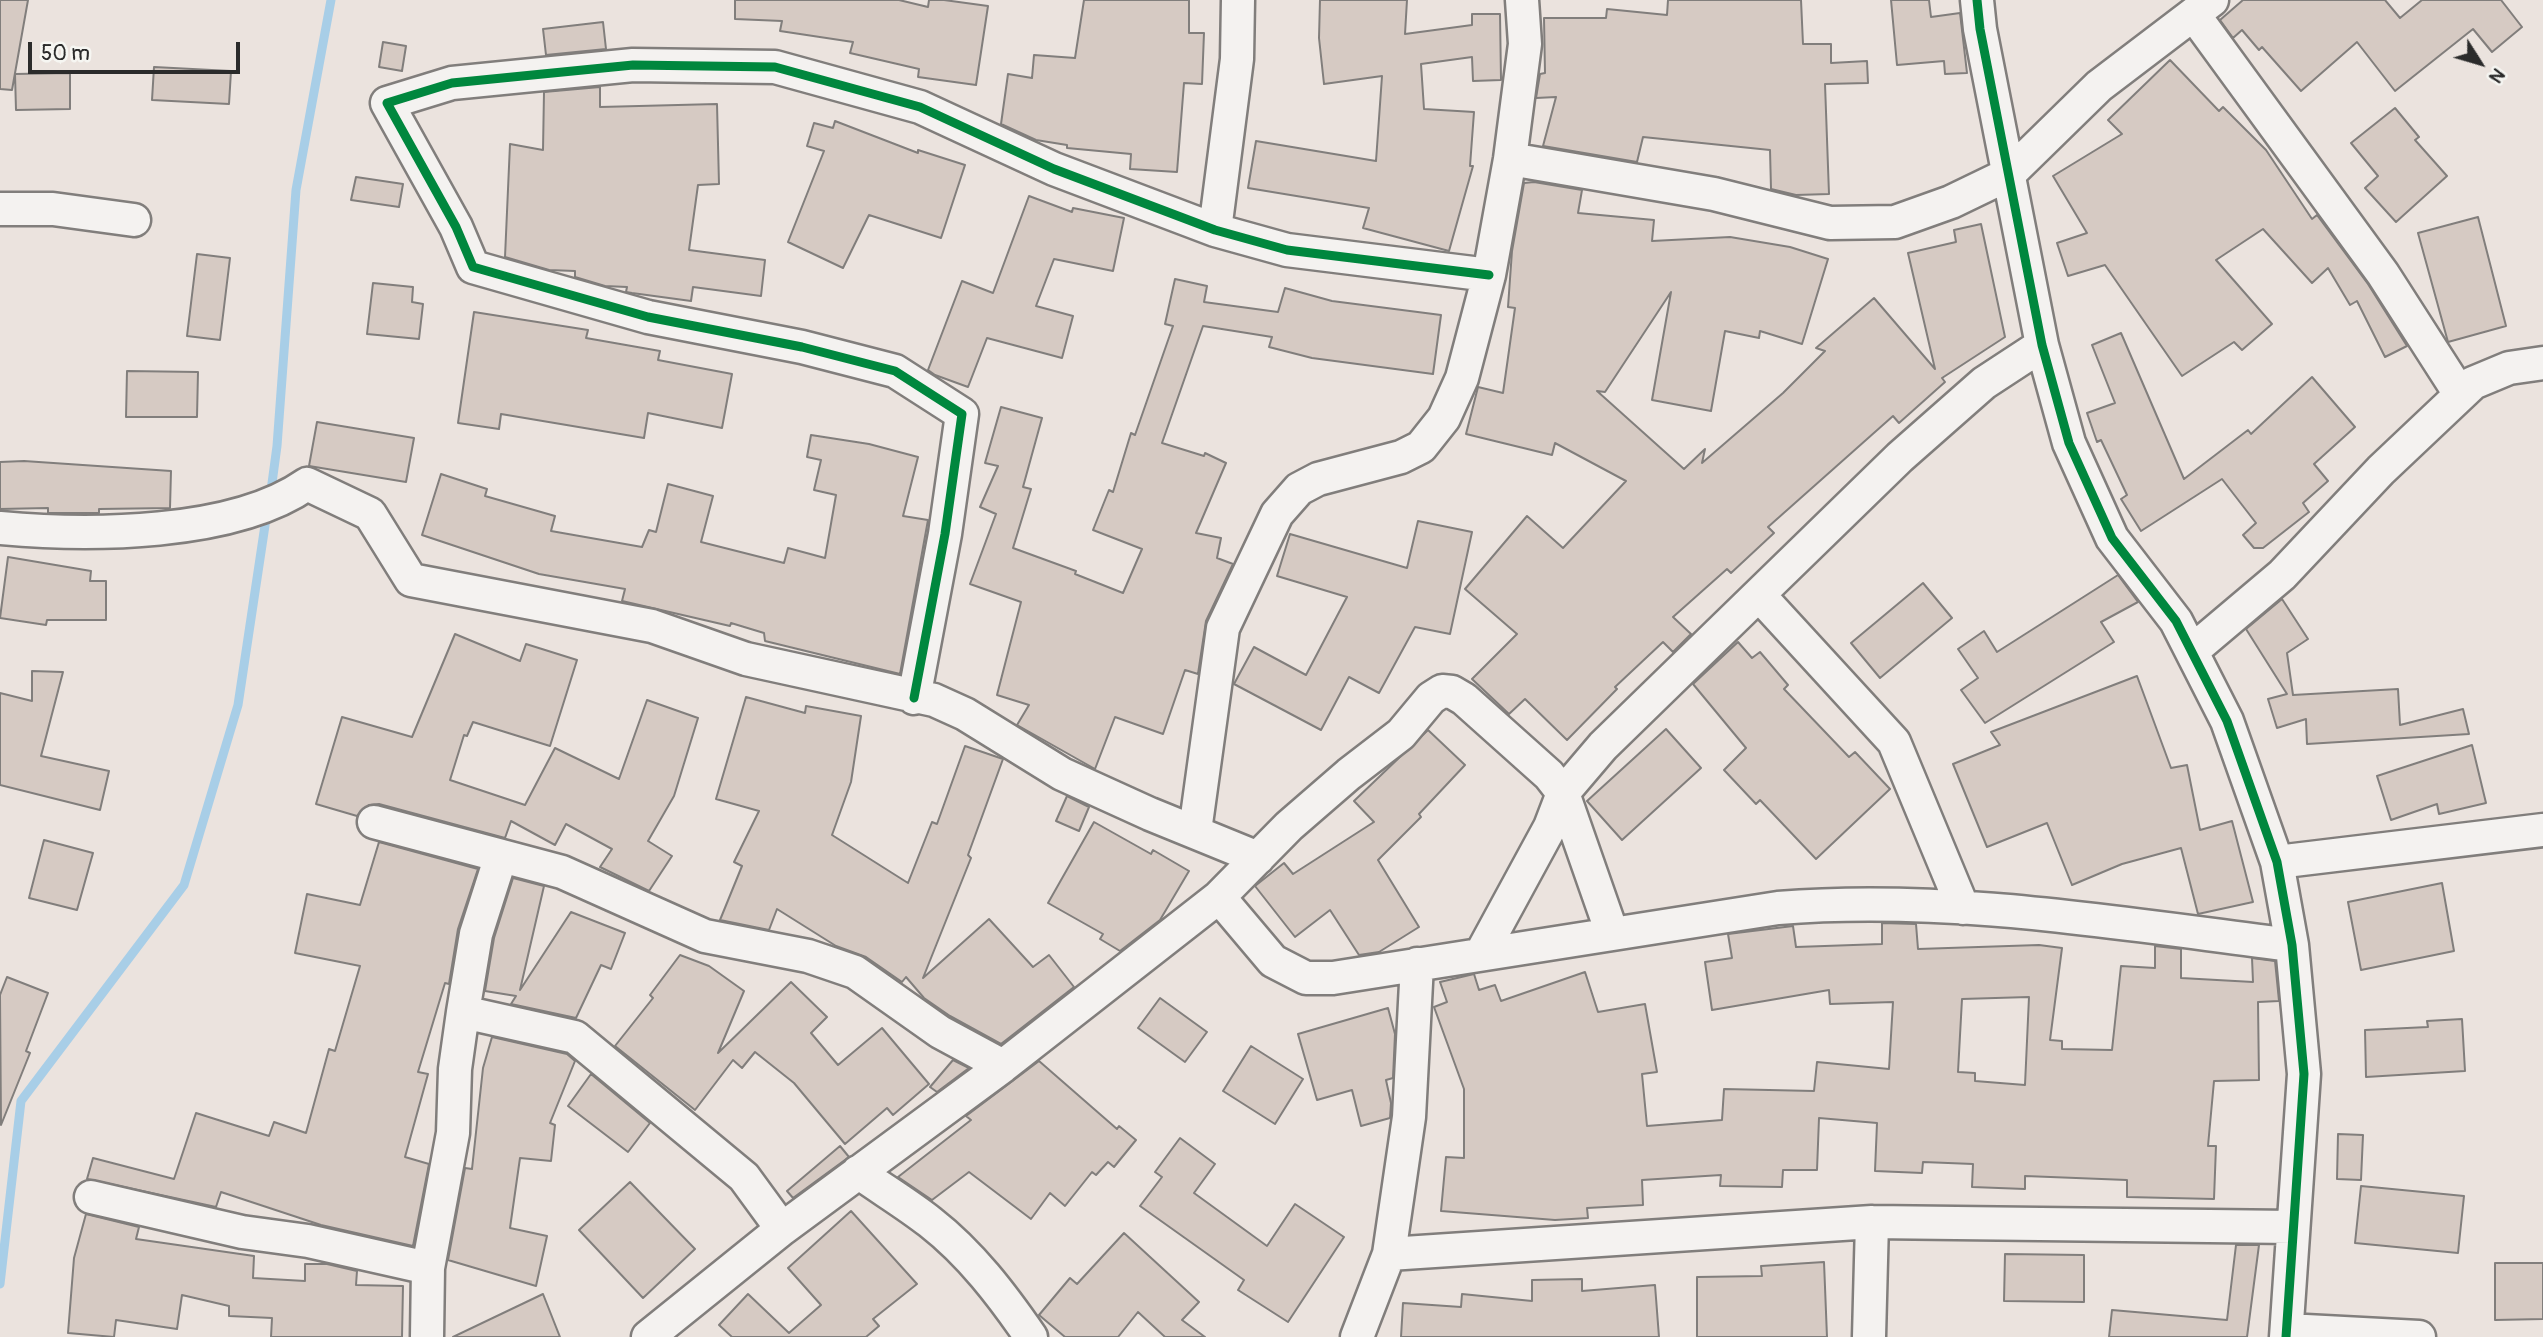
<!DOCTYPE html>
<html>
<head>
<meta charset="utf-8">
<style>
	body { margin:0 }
	#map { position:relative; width:2543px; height:1337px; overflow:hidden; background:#ebe3de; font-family:Pangolin,sans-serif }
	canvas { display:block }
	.north { position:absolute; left:2445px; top:28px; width:70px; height:70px; -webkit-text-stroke:5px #f6f6f2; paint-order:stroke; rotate:127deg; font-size:19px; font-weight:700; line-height:28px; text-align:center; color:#2b2b2b }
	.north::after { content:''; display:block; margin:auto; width:24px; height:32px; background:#2b2b2b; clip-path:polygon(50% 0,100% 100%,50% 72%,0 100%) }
	.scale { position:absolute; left:28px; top:42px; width:212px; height:32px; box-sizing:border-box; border:4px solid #2b2b2b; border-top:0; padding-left:9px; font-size:21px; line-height:24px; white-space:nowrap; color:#2b2b2b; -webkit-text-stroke:5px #f6f6f2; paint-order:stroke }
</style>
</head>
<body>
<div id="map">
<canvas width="2543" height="1337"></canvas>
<div class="north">N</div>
<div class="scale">50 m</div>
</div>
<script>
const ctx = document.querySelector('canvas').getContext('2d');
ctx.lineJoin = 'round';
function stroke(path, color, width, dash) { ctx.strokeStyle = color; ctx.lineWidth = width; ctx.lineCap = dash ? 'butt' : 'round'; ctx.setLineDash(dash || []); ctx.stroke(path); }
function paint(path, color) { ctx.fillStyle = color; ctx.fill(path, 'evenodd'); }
const stream = new Path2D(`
	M270 498 277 446 296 190 331 0
	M0 1284 21 1101 184 885 238 705 267 512`);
const building = new Path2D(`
	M0 0H28L12 90 0 89Z
	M735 0H899L928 7 929 0H944L988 6 976 85 918 77 919 69 850 53 853 42 780 31 782 21 735 19Z
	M1084 0H1189V33H1204L1202 84 1184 83 1177 172 1130 169 1131 154 1067 148V145L1036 140 1001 124 1008 74 1032 78 1034 55 1075 58Z
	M1320 0H1407L1405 34 1472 25V14H1500L1501 80 1473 81 1472 57 1421 64 1424 109 1474 112 1470 166H1473L1449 251 1363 228 1369 208 1248 188 1256 141 1376 161 1382 76 1324 84 1319 38Z
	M1668 0H1801L1803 44H1831V63L1867 61 1868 83 1825 84 1829 194 1796 195 1771 189 1770 150 1643 137 1637 162 1543 146 1556 97 1536 98 1540 74 1545 73 1544 18H1606L1607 9 1667 15Z
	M1891 0H1929L1931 17 1960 13 1967 73 1945 74 1944 61 1897 65Z
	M2243 0H2385L2400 18 2422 0H2501L2522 27 2492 52 2473 29 2395 91 2357 42 2301 91 2262 47 2259 50 2242 30 2233 38 2220 20Z
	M603 22 606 49 546 55 543 29Z
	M383 42 406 46 402 71 379 67Z
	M2170 60 2219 111 2223 107 2266 150 2312 219 2317 215 2368 284 2407 346 2385 357 2357 301 2350 305 2328 268 2312 283 2263 229 2216 260 2272 324 2242 350 2234 342 2182 376 2105 265 2068 276 2057 243 2087 233 2053 176 2122 134 2108 120Z
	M154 67 231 71 229 104 152 100Z
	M70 73V109L16 110 15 74Z
	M600 87V107L717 104 719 184 698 185 689 250 765 260 761 296 693 287 691 301 632 293 626 292 627 287 605 286 575 277V271L549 270 505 257 510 144 543 150 544 92Z
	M2395 108 2419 137 2415 140 2447 176 2396 222 2365 188 2378 176 2351 143Z
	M835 121 918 153V150L965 165 941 238 869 215 843 268 788 242 824 151 807 146 814 123 833 128Z
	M356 177 403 184 399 207 351 200Z
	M1534 182 1582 190 1578 213 1654 220 1652 241 1730 237 1790 247 1828 259 1802 344 1760 331 1759 338 1725 331 1711 411 1652 400 1671 292 1605 392 1597 391 1684 469 1705 449 1702 463 1783 393 1825 351 1816 348 1874 298 1935 369 1908 253 1956 242 1954 230 1981 224 2005 337 1942 378 1945 382 1899 423 1893 416 1768 527 1774 533 1731 573 1727 569 1673 617 1691 634 1673 652 1663 642 1615 687 1617 689 1567 740 1525 699 1509 714 1472 679 1517 634 1465 589 1527 516 1563 548 1626 481 1555 443 1552 455 1466 434 1478 387 1503 393 1515 308 1508 307 1512 251 1524 183Z
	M1029 196 1072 212 1073 208 1124 218 1113 271 1054 259 1036 306 1073 316 1062 358 987 338 968 387 935 375 928 370 962 281 993 293Z
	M2478 217 2506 326 2448 342 2418 233Z
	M197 254 230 258 220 340 187 336Z
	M1175 279 1207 286 1204 302 1278 312 1285 288 1332 301 1441 315 1433 374 1312 358 1269 347 1272 337 1203 326 1162 443 1204 456 1205 453 1226 463 1196 533 1221 538 1217 558 1233 564 1206 621 1198 674 1185 670 1163 734 1115 717 1095 769 1017 725 1029 705 997 695 1021 602 970 584 996 514 980 507 998 466 985 463 1001 407 1042 418 1023 487 1031 489 1013 548 1076 571 1075 574 1123 593 1142 549 1093 530 1109 490 1113 492 1131 433 1135 435 1173 326 1165 324Z
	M373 283 413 287 412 302 423 304 419 339 367 334Z
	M474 312 588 330 586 338 660 351 658 360 732 374 722 428 648 413 644 438 501 414 499 429 458 423Z
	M2121 333 2184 479 2248 430 2251 434 2312 377 2355 427 2314 464 2328 481 2303 503 2309 512 2263 548H2254L2243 535 2256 523 2222 479 2141 531 2121 499 2127 495 2101 440 2097 442 2087 413 2115 403 2092 345Z
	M127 371 198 372 197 417H126Z
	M317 422 414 438 406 482 309 466Z
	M811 435 869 444 918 457 903 516 928 520 900 674 765 641 764 633 731 623 730 626 622 601 625 589 539 574 422 535 441 474 487 489 485 496 555 516 551 531 642 547 649 530 656 532 668 484 713 496 701 542 784 563 788 548 825 558 836 495 814 490 821 460 807 457Z
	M24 461 171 471 170 508 99 509V513H48V508L0 509V462Z
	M1418 521 1472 532 1450 634 1415 627 1379 693 1349 677 1321 730 1234 684 1254 647 1306 675 1347 597 1277 576 1290 534 1407 568Z
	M8 557 91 571 90 581H106V620H47L46 625 0 618Z
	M2118 575 2138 602 2101 622 2114 642 1985 723 1961 690 1978 678 1958 649 1984 631 1997 652Z
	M1923 583 1952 618 1880 678 1851 643Z
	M2282 599 2308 639 2287 653 2293 695 2398 689 2400 725 2463 709 2469 734 2307 744 2306 719 2277 728 2268 699 2287 694 2246 629Z
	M455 634 520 661 526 644 577 660 550 746 473 722 467 736 464 735 450 780 525 805 555 748 619 779 647 700 698 718 674 796 648 841 672 856 649 891 600 867 612 849 566 824 555 845 511 821 505 838 379 804 369 805 357 816 316 804 342 717 412 737Z
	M1738 642 1752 658 1760 652 1788 685 1784 689 1849 757 1855 752 1890 789 1816 859 1760 800 1756 804 1724 770 1746 748 1693 684Z
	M32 671 63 672 41 756 109 771 100 810 0 785V693L32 701Z
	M2137 676 2171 768 2187 765 2200 830 2232 821 2253 902 2198 914 2181 848 2122 864 2072 885 2047 823 1987 847 1953 764 2000 745 1991 732Z
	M746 697 805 713 806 706 861 716 851 782 832 835 908 883 932 822 937 824 965 746 1003 759 968 855 971 858 923 978 989 919 1033 967 1049 955 1074 987 1001 1044 950 1016 924 998 906 977 902 982 866 957 836 946 777 909 769 930 720 920 742 866 734 862 759 811 716 799Z
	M1666 729 1701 768 1622 840 1587 801Z
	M1428 730 1465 765 1419 814 1421 817 1378 860 1419 927 1379 952 1359 955 1330 910 1295 937 1255 886 1284 863 1293 874 1374 822 1354 801Z
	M2472 745 2486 803 2439 814 2437 804 2391 820 2377 776Z
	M1067 796 1089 807 1079 831 1056 821Z
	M1094 822 1151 854 1153 850 1189 871 1160 920 1120 951 1100 939 1103 934 1048 903Z
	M44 840 93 853 77 910 29 898Z
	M379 842 478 869 458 929 449 984 445 983 418 1072 428 1074 405 1157 429 1164 413 1246 321 1225 221 1192 216 1207 87 1179 93 1158 174 1179 196 1113 269 1136 274 1122 306 1133 329 1049 335 1051 360 966 295 953 307 894 360 905Z
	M513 878 544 886 520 990 571 912 625 933 611 969 601 965 576 1018 511 1004 516 996 485 991 494 938Z
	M2442 883 2454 951 2361 970 2348 902Z
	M1882 923 1916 924 1918 949 2039 945 2062 948 2050 1040 2062 1041V1049L2112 1050 2121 966 2155 968V946L2181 949V978L2253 982 2252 958 2275 961 2279 1001 2258 1002 2259 1080 2214 1081 2208 1146H2216L2214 1199 2127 1197V1180L2025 1176V1189L1972 1187 1973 1164 1923 1162 1922 1173 1875 1171 1877 1123 1819 1118 1817 1170H1783L1782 1187 1720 1186 1721 1175 1642 1180 1643 1205 1587 1208 1588 1218 1555 1220 1441 1211 1446 1157 1464 1158V1089L1434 1007 1447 1002 1440 982 1474 974 1479 990 1495 985 1501 1001 1585 972 1598 1012 1645 1004 1657 1072 1642 1074 1647 1126 1722 1120 1724 1089 1814 1091 1817 1062 1889 1069 1893 1002 1830 1004 1829 990 1712 1010 1705 962 1732 958 1728 934 1793 926 1796 947 1882 944ZM2029 997 2025 1085 1975 1081V1073L1958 1072 1962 999Z
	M680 955 709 966 744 991 718 1053 791 982 827 1017 811 1033 838 1065 882 1028 929 1084 893 1115 887 1108 845 1144 794 1083 755 1052 742 1068 733 1060 695 1110 615 1046 653 998 650 995Z
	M7 977 48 993 26 1051 30 1053 1 1125 0 995Z
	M1160 998 1207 1032 1185 1062 1138 1028Z
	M1388 1008 1395 1034 1393 1078 1386 1080 1391 1103 1390 1118 1361 1126 1352 1090 1317 1100 1298 1034Z
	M2462 1019 2465 1071 2366 1077 2365 1030 2428 1027 2427 1021Z
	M492 1037 567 1054 575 1061 550 1123 555 1125 551 1161 520 1158 510 1228 547 1236 536 1286 448 1260 465 1168 472 1169 483 1068Z
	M1251 1046 1303 1079 1275 1124 1223 1091Z
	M953 1060 969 1068 937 1092 930 1087Z
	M1039 1061 1117 1129 1119 1126 1136 1140 1114 1167 1108 1162 1096 1175 1092 1172 1065 1206 1050 1193 1031 1219 969 1172 932 1200 898 1177 971 1120 966 1116Z
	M591 1074 650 1123 628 1152 568 1106Z
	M2338 1134 2363 1135 2361 1180 2337 1179Z
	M1180 1138 1215 1164 1194 1193 1267 1246 1295 1204 1344 1237 1288 1322 1238 1290 1244 1280 1140 1206 1162 1177 1155 1172Z
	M840 1146 849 1157 793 1198 787 1191Z
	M630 1182 695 1249 643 1298 579 1230Z
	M2361 1186 2464 1196 2458 1253 2355 1243Z
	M851 1211 917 1284 873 1319 879 1326 866 1337H732L719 1325 748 1294 789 1333 821 1305 788 1268Z
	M86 1214 139 1227 136 1239 254 1256 253 1278 305 1281V1264H327L357 1271 356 1285 403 1286 402 1337H271L272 1318 229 1316V1306L182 1295 177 1329 116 1320 114 1337 68 1333 74 1258Z
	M1124 1233 1199 1302 1182 1320 1205 1337H1165L1138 1312 1118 1337H1065L1039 1315 1070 1278 1077 1284Z
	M2236 1245H2259L2247 1337H2109L2112 1310 2227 1320Z
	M2005 1254 2084 1255V1302L2004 1301Z
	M1824 1262 1827 1337H1697V1277L1762 1276 1761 1266Z
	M2495 1263H2543V1319L2495 1320Z
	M1582 1279V1291L1655 1285 1659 1337H1401L1403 1303 1461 1307 1462 1294 1532 1301V1280Z
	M543 1294 560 1337H453Z`);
const minor = new Path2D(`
	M1977 0 1980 29 2042 345 2069 443 2112 538 2176 621 2227 721 2277 862 2292 945 2304 1074 2286 1337
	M2194 15 2383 274 2460 394
	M1510 159 1714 194 1830 223 1895 222 1951 202 2009 174 2099 86 2212 0
	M0 209H53L134 220
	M1215 230 1237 59 1238 0
	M0 528C88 536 233 536 307 484L370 514 411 580 652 626 746 659 934 700 965 714 1062 774 1150 814 1258 858
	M1759 595 1894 742 1963 908
	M2192 651 2282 575 2381 470 2473 383 2509 368 2543 363
	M914 698 945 534 962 414 895 371 802 347 648 317 473 267 456 227 387 103 452 83 633 65 775 67 920 107 1054 169 1215 230 1287 250 1489 275
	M374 822 562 872 705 936 808 956 855 972 940 1032 1003 1066
	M1195 831 1223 628 1277 514 1299 489 1318 479 1401 457 1421 447 1444 418 1462 378 1489 275 1510 159 1525 44 1522 0
	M2277 862 2543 830
	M1219 897 1273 961 1306 978H1333L1778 908C1950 894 2122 924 2292 945
	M1481 954 1550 827 1563 793 1603 746 1900 457 1984 383 2042 345
	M463 1012 575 1037 744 1177 782 1229
	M858 1172C882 1189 907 1204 930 1222 971 1254 1002 1295 1031 1337
	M91 1197 242 1232 308 1241 428 1268
	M1389 1254 1872 1222 2293 1227
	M2287 1330 2419 1337
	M427 1337 428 1268 453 1133 455 1069 463 1012 476 934 501 856
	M648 1337 782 1229 1003 1066 1219 897 1289 826 1349 774 1401 734 1431 698 1442 691 1452 692 1464 699 1549 775 1563 793 1612 933
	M1357 1337 1389 1254 1409 1117 1417 964
	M1869 1337 1872 1222`);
const cycleway = new Path2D(`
	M1977 0 1980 29 2042 345 2069 443 2112 538 2176 621 2227 721 2277 862 2292 945 2304 1074 2286 1337
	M914 698 945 534 962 414 895 371 802 347 648 317 473 267 456 227 387 103 452 83 633 65 775 67 920 107 1054 169 1215 230 1287 250 1489 275`);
stroke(stream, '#a8cee7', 9);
paint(building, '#d6cac3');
stroke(building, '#817e7c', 2);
stroke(minor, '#817e7c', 37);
stroke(minor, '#f4f2f0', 32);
stroke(cycleway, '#00873e', 9);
</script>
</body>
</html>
